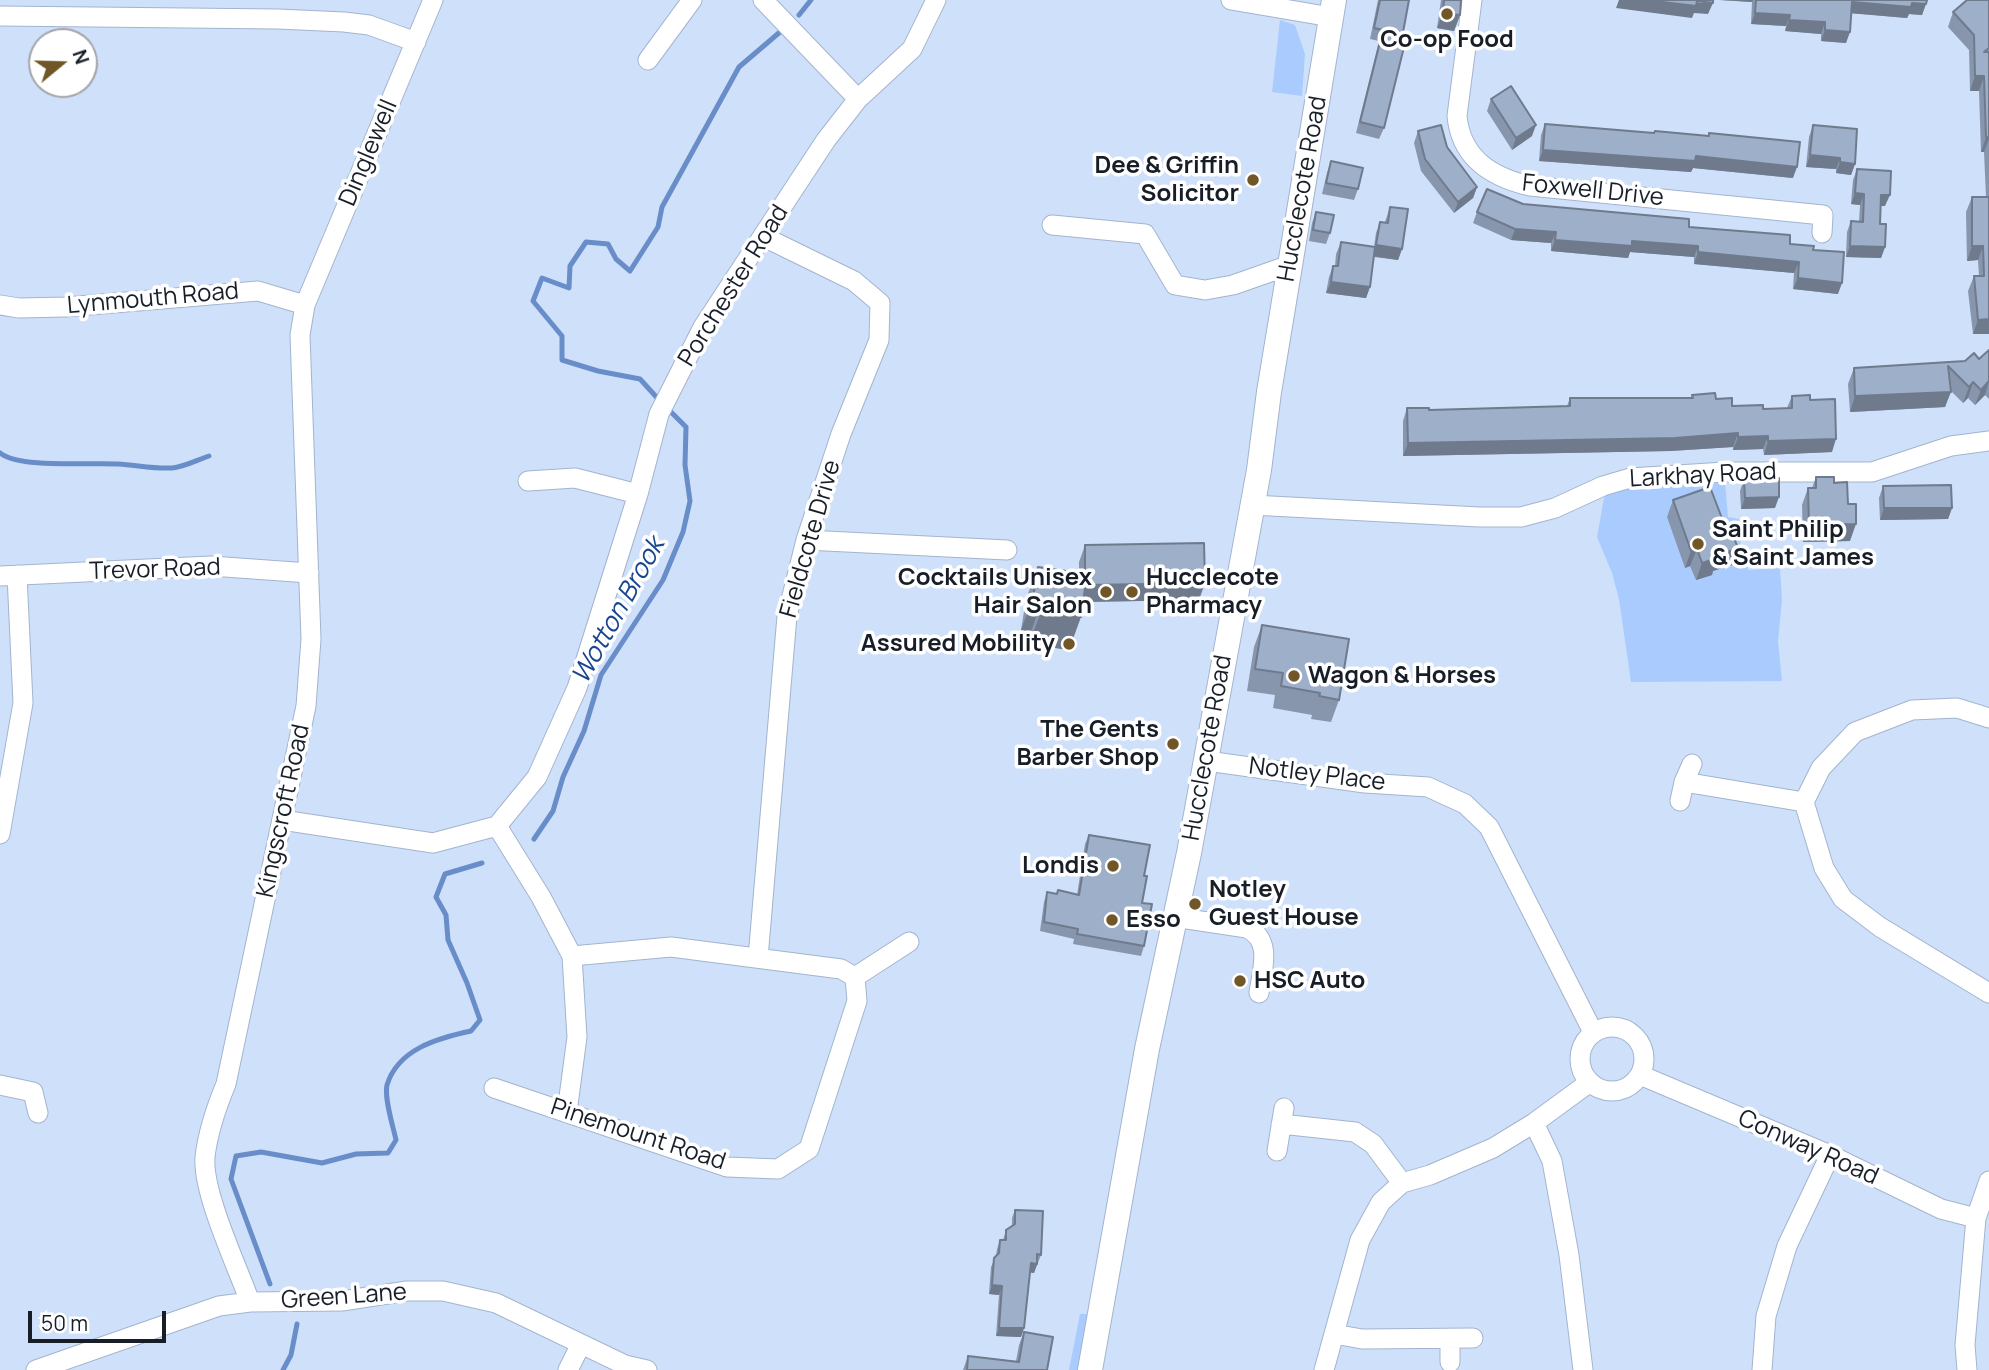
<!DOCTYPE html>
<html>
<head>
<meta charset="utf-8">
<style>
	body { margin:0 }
	#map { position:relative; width:1989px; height:1370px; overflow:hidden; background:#cfe0fb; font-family:Manrope,sans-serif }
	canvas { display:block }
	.north { position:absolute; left:28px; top:28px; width:70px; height:70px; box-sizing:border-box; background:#fff; border:2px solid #a3a5a9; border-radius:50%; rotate:71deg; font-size:19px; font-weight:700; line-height:28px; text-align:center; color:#181e28 }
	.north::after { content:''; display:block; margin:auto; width:24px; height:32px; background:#715728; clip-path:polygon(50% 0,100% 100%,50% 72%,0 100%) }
	.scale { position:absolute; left:28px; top:1311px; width:138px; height:32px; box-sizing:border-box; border:4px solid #181e28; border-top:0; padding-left:9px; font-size:21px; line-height:24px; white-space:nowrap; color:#181e28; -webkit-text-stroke:5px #fff; paint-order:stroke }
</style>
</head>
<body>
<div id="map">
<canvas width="1989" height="1370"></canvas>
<div class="north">N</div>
<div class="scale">50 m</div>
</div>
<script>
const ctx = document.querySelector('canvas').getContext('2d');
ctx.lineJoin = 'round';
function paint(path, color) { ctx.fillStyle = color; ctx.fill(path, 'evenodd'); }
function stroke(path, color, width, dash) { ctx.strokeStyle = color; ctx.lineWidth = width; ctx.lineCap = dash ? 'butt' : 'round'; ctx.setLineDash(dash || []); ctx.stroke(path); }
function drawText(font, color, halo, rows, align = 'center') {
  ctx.font = font + ' Manrope,sans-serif'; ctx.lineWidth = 7; ctx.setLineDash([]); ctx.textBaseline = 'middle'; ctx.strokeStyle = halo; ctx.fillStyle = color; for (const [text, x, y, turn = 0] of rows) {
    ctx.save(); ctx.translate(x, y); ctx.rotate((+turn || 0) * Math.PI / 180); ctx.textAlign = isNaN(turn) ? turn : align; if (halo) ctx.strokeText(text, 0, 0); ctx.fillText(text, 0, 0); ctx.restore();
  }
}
const green = new Path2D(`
	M1280 20 1295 25 1305 54 1302 96 1272 92Z
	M1725 483 1728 517 1739 519 1742 567H1748V570L1780 568 1782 600 1778 641 1782 681 1631 682 1619 599 1612 573 1597 537 1604 498 1606 495 1634 485Z
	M1080 1314H1089L1078 1370H1069Z`);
const stream = new Path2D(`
	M799 15 811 0
	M660 401 640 379 598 371 562 360V336L533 301 542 278 569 288 570 266 586 242 608 244 616 259 630 271 658 227 662 207 739 67 780 32
	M0 453C20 469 91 462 118 464 136 465 154 469 172 468 184 467 197 460 209 456
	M534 839 553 811 563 777 584 731 601 675 663 580 683 532 690 501 685 465 686 427 667 408
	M270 1284 231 1179 236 1156 261 1152 322 1163 356 1154 388 1153 396 1140C393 1126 384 1098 387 1085 398 1049 438 1038 471 1031L480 1020 467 983 448 940 446 915 436 897 445 874 482 863
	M283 1370 291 1355 297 1324`);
const minor = new Path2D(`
	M763 0 858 99
	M1231 0 1331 17
	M1472 0 1457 116C1461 158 1491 177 1530 186L1823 215 1822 233
	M0 16 278 19 344 22 369 25 416 42
	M648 60 692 0
	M1052 225 1145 234 1175 285 1205 290 1233 285 1290 265
	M0 305 19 308 66 307 258 291 305 305
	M528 481 575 478 638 494
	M1252 505 1479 517H1521L1555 508 1603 486 1630 478 1725 472H1872L1951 446 1989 441
	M806 540 1007 550
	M0 576 211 566 309 573
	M1989 718 1957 708 1912 710 1855 732 1821 768 1804 802 1824 868 1843 899 1880 927 1989 993
	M1207 761 1365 783 1428 787 1465 804 1489 827 1593 1032
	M1692 764 1684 782 1804 802
	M1680 801 1684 782
	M282 820 433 843 497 826 537 777 577 688 638 494 659 414 703 327 826 140 858 99 912 49 936 0
	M497 826 541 897 572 956 577 1037 567 1112
	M0 834 23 703 17 575
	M1174 917 1247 928C1273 940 1262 970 1259 993
	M758 958 787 616 806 540 841 434 879 340 880 303 854 281 764 237
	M855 977 909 942
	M1580 1059a32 32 0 1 1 64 0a32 32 0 1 1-64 0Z
	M1640 1075 1830 1155 1941 1209 1976 1218
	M0 1085 33 1092 38 1113
	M494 1088 727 1167 778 1169 809 1149 857 1001 855 977 841 969 671 947 572 956
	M1534 1123 1552 1161 1569 1255 1583 1370
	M1281 1124 1355 1132 1373 1144 1402 1183
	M1277 1151 1284 1108
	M250 1302C237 1266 202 1192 205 1157 208 1131 216 1108 226 1084L306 706 311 639 300 335 305 305 433 0
	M1334 1334 1362 1339 1473 1338
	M1450 1338V1362
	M36 1370 219 1306 250 1302 342 1301 407 1291H443L496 1303 625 1365 647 1370
	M568 1370 581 1344
	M1324 1370 1360 1240 1381 1202 1402 1183 1430 1175 1493 1148 1534 1123 1590 1082
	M1762 1370 1766 1316 1787 1246 1830 1155
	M1967 1370 1965 1345 1976 1218 1989 1181`);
const tertiary = new Path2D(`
	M1090 1370 1147 1049 1189 853 1259 470 1269 392 1334 0`);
const wall = new Path2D(`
	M1378 0H1409L1384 128 1379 139 1356 133 1379 41 1370 39Z
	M1441 0H1461L1460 15 1454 31 1437 28Z
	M1720 0H1927L1922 15 1909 14 1907 18 1851 13 1846 43 1821 41V34L1785 31 1786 26 1751 24 1752 2Z
	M1989 0V334H1973L1968 291 1974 276H1979L1978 260 1967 261 1966 212 1972 197H1986L1984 152H1981L1979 91H1970L1969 50 1948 27 1953 12Z
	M1491 99 1532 136 1512 150 1487 111Z
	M1545 124 1654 133 1655 131 1708 136 1709 133 1793 178 1693 168 1691 172 1539 161 1541 135Z
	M1813 125 1855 164 1851 175 1836 173V169L1806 167 1809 137Z
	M1418 131 1447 147 1477 187 1473 198 1454 213 1421 171 1414 143Z
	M1331 161 1358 189 1354 200 1322 194 1327 173Z
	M1857 169 1885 206H1880V224L1885 247 1881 258 1846 257 1847 232 1851 221 1859 222 1860 205 1851 204 1853 180Z
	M1523 204 1689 227 1790 244 1813 250 1838 294 1793 289 1794 273 1694 264V257L1630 252 1628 258 1551 251V243L1511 240 1473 223 1477 212Z
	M1390 207 1402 249 1398 260 1374 257 1370 287 1366 298 1326 293 1329 277 1333 266H1335L1336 254 1341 242 1374 247 1376 233 1380 222H1385Z
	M1316 212 1330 233 1326 244 1309 241 1312 223Z
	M1989 350V399L1985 395 1975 405 1968 398 1963 403 1950 390 1945 407 1850 412 1848 384 1854 368 1965 361 1979 359Z
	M1692 395 1716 399 1732 406 1763 409 1787 408 1792 396 1810 400 1832 452 1764 455 1763 449 1733 450V447L1670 451 1403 456V421L1407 408 1429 410 1567 406 1570 398H1691Z
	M1756 475 1775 508 1741 509 1740 491 1744 479H1754Z
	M1816 477 1834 483 1850 541 1803 542 1802 505 1808 488H1812Z
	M1883 486 1952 508 1948 519 1880 520 1879 498Z
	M1673 500 1732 565 1713 571 1712 575 1696 580 1690 566 1685 568 1667 517Z
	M1085 545 1199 600 1083 602 1069 650 1029 644 1031 632 1021 630 1026 599 1038 567 1079 573V562Z
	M1262 625 1339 700 1331 722 1311 719 1312 715 1273 708 1275 695 1247 691 1254 647Z
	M1089 835 1144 876 1142 903 1144 946 1141 956 1073 944 1074 939 1040 931 1044 902 1047 892 1057 894 1077 895 1085 844Z
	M1015 1210 1041 1255 1034 1273 1030 1272 1024 1328 1021 1337 996 1336 999 1295 989 1294 991 1267 996 1256 997 1249 1000 1240H1003L1006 1230 1012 1226V1218Z
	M1024 1332 1047 1370H963L968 1356 1016 1361 1019 1345Z`);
const shadedWall = new Path2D(`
	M1619 0H1646L1713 3 1708 14 1694 13 1692 18 1616 8Z
	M1720 0H1753L1752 2Z
	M1852 2 1912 3 1926 4 1922 15 1909 14 1907 18 1848 13Z
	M1443 13 1460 15 1454 31 1437 28Z
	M1755 13 1790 15 1786 26 1751 24Z
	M1789 20 1825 22 1821 34 1785 31Z
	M1825 30 1850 32 1846 43 1821 41Z
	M1975 76H1984L1979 91H1970Z
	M1536 125 1532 136 1512 150 1516 138Z
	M1986 137H1989V139L1984 152H1981Z
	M1543 150 1696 156 1797 167 1793 178 1693 168 1691 172 1539 161Z
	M1810 155 1840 158 1836 169 1806 167Z
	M1840 162 1855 164 1851 175 1836 173Z
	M1477 187 1473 198 1454 213 1458 202Z
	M1855 193 1864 194 1860 205 1851 204Z
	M1881 195H1890L1885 206H1877Z
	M1515 229 1556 232 1551 243 1511 240Z
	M1555 240 1632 241 1698 246 1694 257 1630 252 1628 258 1551 251Z
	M1376 245 1402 249 1398 260 1372 256Z
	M1850 246 1885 247 1881 258 1846 257Z
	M1972 246H1983L1978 260 1967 261Z
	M1698 252 1799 262 1794 273 1694 264Z
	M1798 278 1842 283 1838 294 1793 289Z
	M1331 282 1370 287 1366 298 1326 293Z
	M1989 319V334H1973L1978 320Z
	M1989 381 1985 395 1975 405 1981 390Z
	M1973 382 1968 398 1963 403 1969 387Z
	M1951 392 1945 407 1850 412 1855 396Z
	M1738 433 1733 447 1670 451 1403 456 1408 443Z
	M1768 436 1763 449 1733 450 1738 437Z
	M1836 439 1832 452 1764 455 1768 441Z
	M1779 497 1775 508 1741 509 1745 498Z
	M1884 508H1952L1948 519 1880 520Z
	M1856 524 1850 541 1803 542 1809 525Z
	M1738 548 1732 565 1713 571 1712 575 1696 580 1702 563 1717 556Z
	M1697 549 1690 566 1685 568 1691 551Z
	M1205 583 1199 600 1080 602 1086 585Z
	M1033 598 1042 599 1031 632 1021 630Z
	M1041 612 1081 617 1069 650 1029 644Z
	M1031 1263 1037 1264 1034 1273 1028 1272Z
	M992 1285 1002 1286 999 1295 989 1294Z
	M999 1328H1024L1021 1337 996 1336Z`);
const building = new Path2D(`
	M1380 0H1409L1401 43H1405L1384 128 1360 122 1383 30 1374 28Z
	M1444 0H1461L1460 15 1443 13Z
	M1646 0H1713V3L1697 1 1696 6Z
	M1756 0H1927L1926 4 1912 3 1911 7 1852 2 1850 32 1825 30V22L1789 20 1790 15 1755 13Z
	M1967 0H1989V48L1984 52H1989V137H1986L1984 76H1975L1974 35 1953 12Z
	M1511 86 1536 125 1516 138 1491 99Z
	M1545 124 1654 133 1655 131 1709 136V133L1800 142 1797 167 1696 156 1695 161 1543 150Z
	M1441 125 1447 147 1477 187 1458 202 1425 159 1418 131Z
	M1813 125 1857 129 1855 164 1840 162V158L1810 155Z
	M1331 161 1363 168 1358 189 1326 183Z
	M1857 169 1891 171 1890 195H1881L1880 224H1886L1885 247 1850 246 1851 221 1863 222 1864 194 1855 193Z
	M1487 189 1523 204 1689 219V227L1790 235V244L1814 246 1813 250 1844 252 1842 283 1798 278 1799 262 1698 252V246L1632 241V246L1555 240 1556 232 1515 229 1477 212Z
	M1972 197H1989V319L1978 320 1974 276H1984L1983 246H1972Z
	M1390 207 1408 209 1402 249 1376 245 1380 222 1388 223Z
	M1316 212 1334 215 1330 233 1313 230Z
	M1341 242 1375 247 1370 287 1331 282 1333 266H1338Z
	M1989 350V381L1981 390 1973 382 1969 387 1948 366 1951 392 1855 396 1854 368 1965 361 1974 353 1979 359Z
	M1715 393 1716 399 1732 398V406L1763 405V409L1792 408V396L1810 395V400L1835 399 1836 439 1768 441V436L1738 437V433L1675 438 1408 443 1407 408H1429V410L1570 406V398H1693L1692 395Z
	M1770 474V478H1779V497L1745 498 1744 479H1756V475Z
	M1816 477H1834V483L1847 482 1848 504H1856V524L1809 525 1808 488H1816Z
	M1951 485 1952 508H1884L1883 486Z
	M1710 487 1728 534 1732 533 1738 548 1717 556 1718 558 1702 563 1697 549 1691 551 1673 500Z
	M1204 543 1205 583 1086 585 1087 574 1085 573V545Z
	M1038 567 1087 574 1081 617 1041 612 1042 599 1033 598Z
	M1262 625 1349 639 1339 700 1319 696 1320 693 1281 686 1283 673 1255 669Z
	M1089 835 1150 845 1144 876H1147L1142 903 1152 904 1144 946 1077 934 1078 929 1044 922 1047 892 1057 894 1058 890 1079 895Z
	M1015 1210 1043 1211 1041 1255 1037 1254V1264L1031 1263 1024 1328H999L1002 1286 992 1285 994 1258 999 1253 1000 1240H1006V1230L1015 1224Z
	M1024 1332 1053 1337 1047 1370H967L968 1356 1019 1362Z`);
const markers = [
	[1447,14,7,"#715728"],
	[1253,180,7,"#715728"],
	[1698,544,7,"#715728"],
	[1106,592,7,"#715728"],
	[1132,592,7,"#715728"],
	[1069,644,7,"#715728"],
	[1294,676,7,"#715728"],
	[1173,744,7,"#715728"],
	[1113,866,7,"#715728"],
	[1195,904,7,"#715728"],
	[1112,920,7,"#715728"],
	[1240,981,7,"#715728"]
];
const poiNames = [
	["Co-op Food",1447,40,"center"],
	["Dee & Griffin",1239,166,"right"],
	["Solicitor",1239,194,"right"],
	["Saint Philip",1712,530],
	["& Saint James",1712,558],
	["Cocktails Unisex",1092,578,"right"],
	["Hair Salon",1092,606,"right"],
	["Hucclecote",1146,578],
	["Pharmacy",1146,606],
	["Assured Mobility",1055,644,"right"],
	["Wagon & Horses",1308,676],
	["The Gents",1159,730,"right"],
	["Barber Shop",1159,758,"right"],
	["Londis",1099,866,"right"],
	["Notley",1209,890],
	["Guest House",1209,918],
	["Esso",1126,920],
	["HSC Auto",1254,981]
];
const streetNames = [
	["Dinglewell",369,153,-67],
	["Hucclecote Road",1303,189,-80],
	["Foxwell Drive",1593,191,6],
	["Porchester Road",734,286,-58],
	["Lynmouth Road",153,299,-5],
	["Larkhay Road",1703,476,-3],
	["Fieldcote Drive",811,539,-74],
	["Trevor Road",155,570,-2],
	["Hucclecote Road",1208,748,-80],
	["Notley Place",1317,775,7],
	["Kingscroft Road",284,811,-78],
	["Pinemount Road",638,1135,18],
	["Conway Road",1808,1148,24],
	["Green Lane",344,1297,-4]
];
const waterNames = [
	["Wotton Brook",619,611,-61]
];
paint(green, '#aacbfe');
stroke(stream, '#688dc9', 5);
stroke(minor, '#a3b4ce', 21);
stroke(tertiary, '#a3b4ce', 26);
stroke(minor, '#fff', 19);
stroke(tertiary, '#fff', 24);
paint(wall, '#8896ad');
paint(shadedWall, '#6f7a8d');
paint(building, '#9eafc9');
stroke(building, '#6f7a8d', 2);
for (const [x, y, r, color] of markers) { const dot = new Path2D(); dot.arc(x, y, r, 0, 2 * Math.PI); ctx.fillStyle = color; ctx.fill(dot); stroke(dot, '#fff', 2.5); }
drawText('bold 24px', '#181e28', '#fff', poiNames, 'left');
drawText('24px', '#181e28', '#fff', streetNames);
drawText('italic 26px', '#18468e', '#fff', waterNames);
</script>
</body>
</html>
